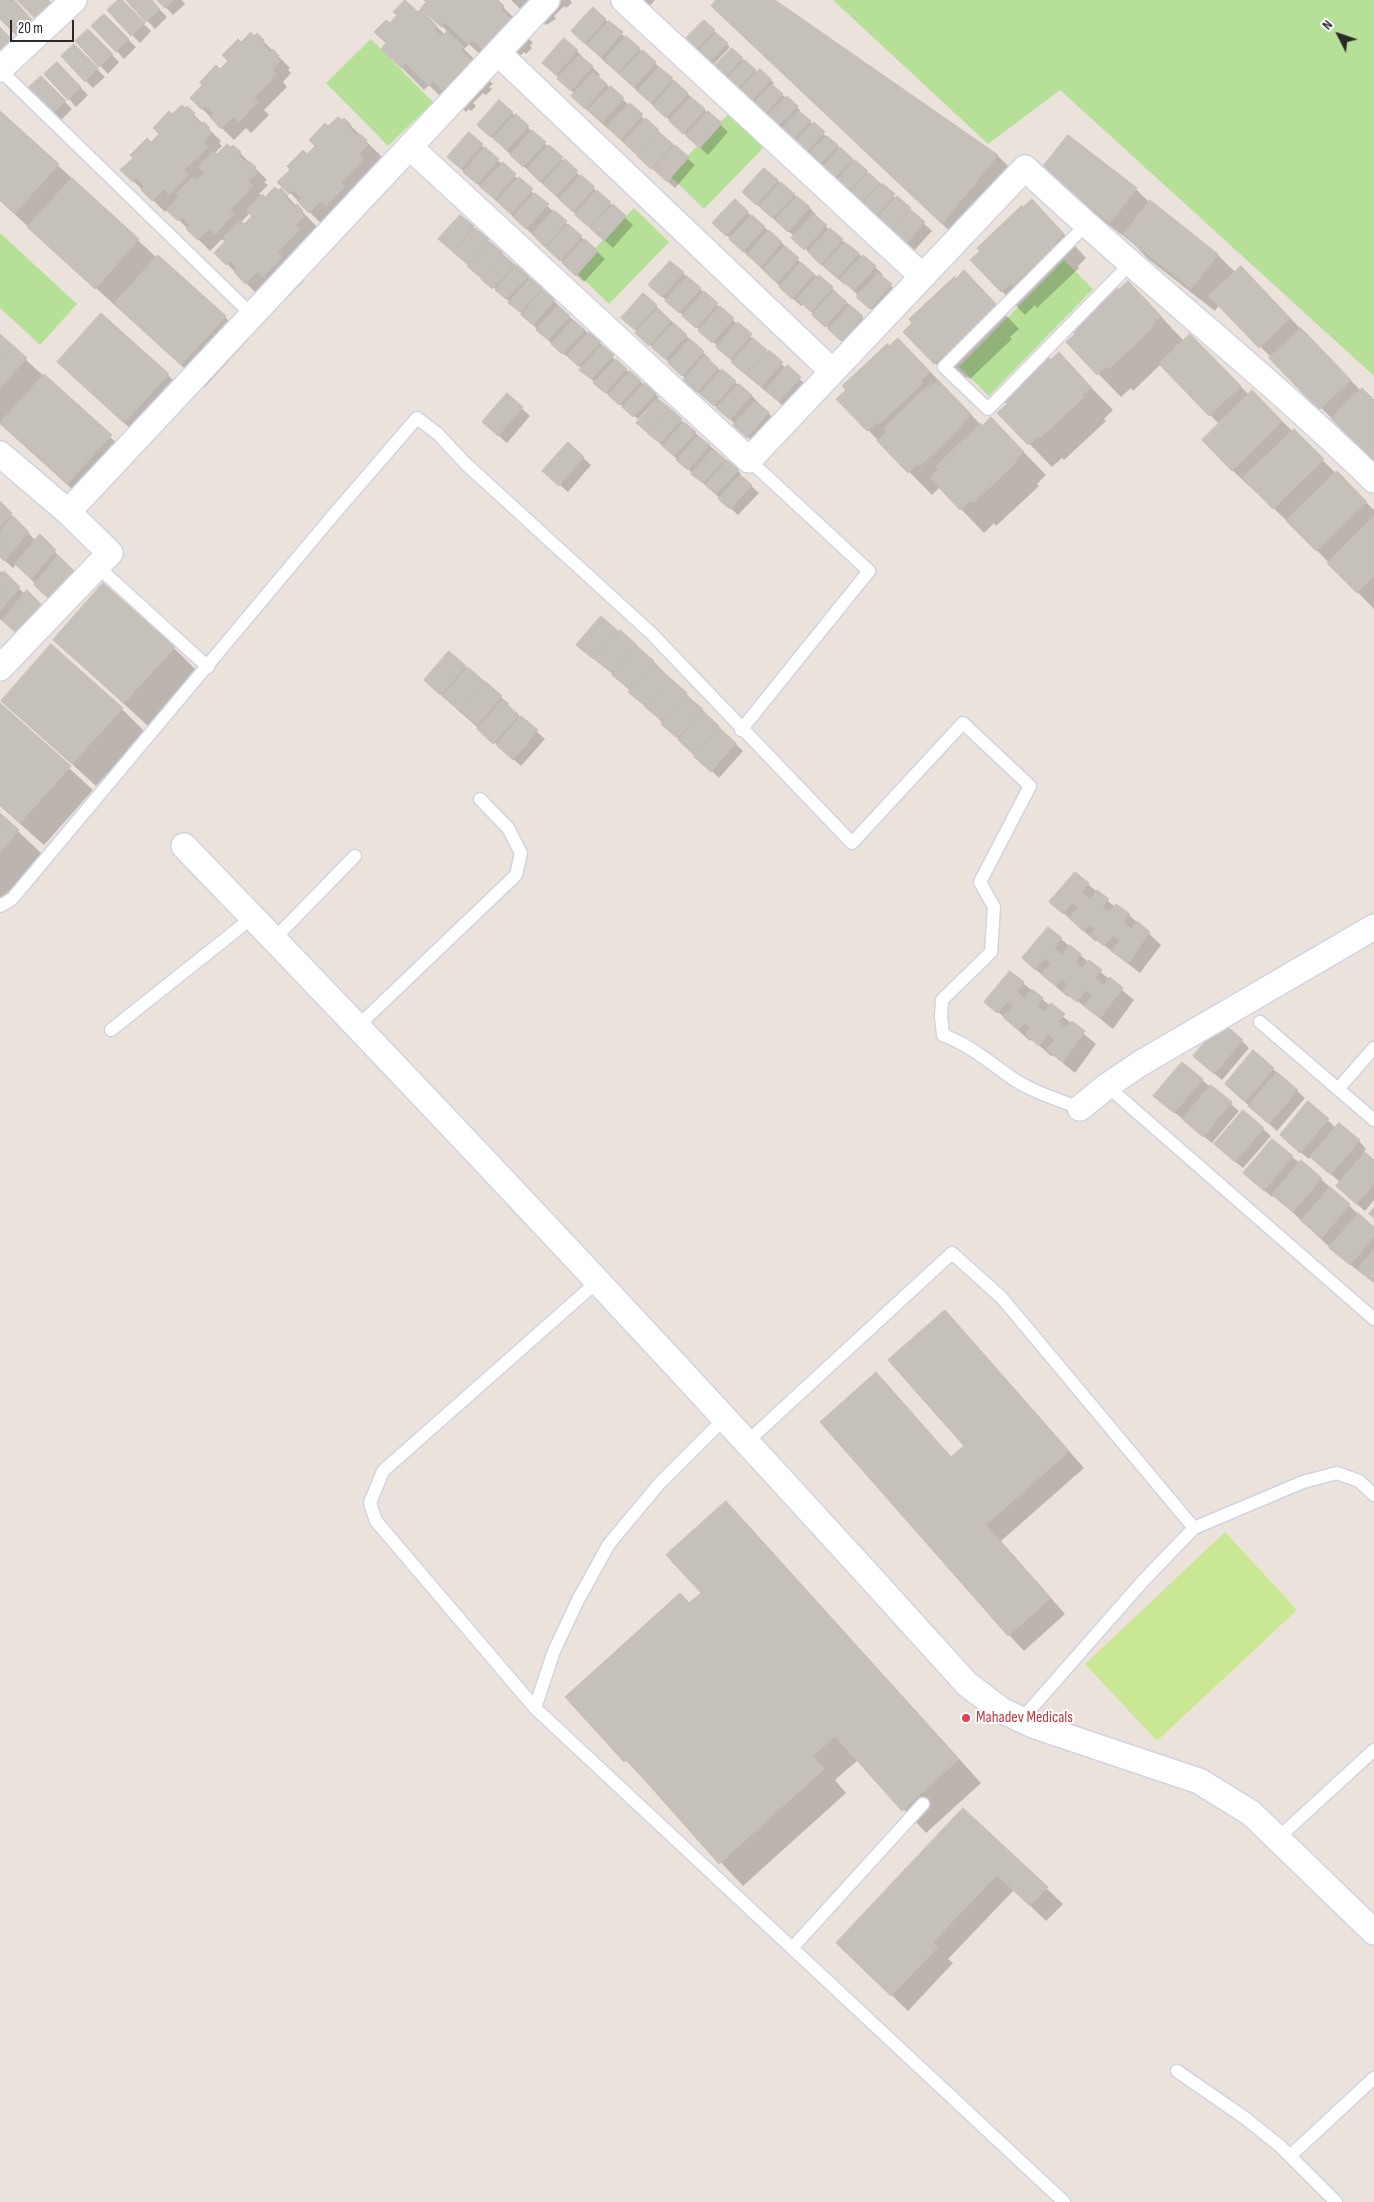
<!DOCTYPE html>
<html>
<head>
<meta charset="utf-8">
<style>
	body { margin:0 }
	#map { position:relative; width:1374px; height:2202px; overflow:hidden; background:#ebe3db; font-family:"Sofia Sans Condensed",sans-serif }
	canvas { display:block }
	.north { position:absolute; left:1314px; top:10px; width:50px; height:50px; -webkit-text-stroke:4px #fff; paint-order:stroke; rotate:311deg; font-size:14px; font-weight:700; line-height:20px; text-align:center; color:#292929 }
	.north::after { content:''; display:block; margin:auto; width:18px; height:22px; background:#292929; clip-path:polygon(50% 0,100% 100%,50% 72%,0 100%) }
	.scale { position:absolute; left:10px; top:20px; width:64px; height:22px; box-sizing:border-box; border:2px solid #292929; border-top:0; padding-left:6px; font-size:15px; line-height:18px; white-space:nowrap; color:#292929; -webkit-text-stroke:4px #fff; paint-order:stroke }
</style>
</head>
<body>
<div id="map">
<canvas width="1374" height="2202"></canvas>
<div class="north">N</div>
<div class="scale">20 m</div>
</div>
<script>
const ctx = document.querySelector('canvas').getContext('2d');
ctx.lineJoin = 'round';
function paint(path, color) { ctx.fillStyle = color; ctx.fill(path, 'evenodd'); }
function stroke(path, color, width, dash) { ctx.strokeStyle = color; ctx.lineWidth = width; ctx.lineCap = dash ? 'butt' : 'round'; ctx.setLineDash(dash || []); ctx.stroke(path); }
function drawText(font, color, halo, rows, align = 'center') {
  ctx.font = font + ' "Sofia Sans Condensed",sans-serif'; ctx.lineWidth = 4; ctx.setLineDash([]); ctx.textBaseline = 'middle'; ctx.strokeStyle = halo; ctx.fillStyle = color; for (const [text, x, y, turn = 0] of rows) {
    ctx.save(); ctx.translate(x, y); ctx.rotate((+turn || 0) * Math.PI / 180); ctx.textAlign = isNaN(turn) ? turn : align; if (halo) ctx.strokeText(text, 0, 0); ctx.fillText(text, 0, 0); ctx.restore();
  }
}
const green = new Path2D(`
	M833 0H1374V376L1060 90 988 144Z
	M371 39 433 102 388 146 326 83Z
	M729 113 764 147 704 209 669 175Z
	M634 208 669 242 609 304 574 270Z
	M0 233 77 304 40 345 0 308Z
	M1064 260 1093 289 989 396 959 367Z`);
const pitch = new Path2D(`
	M1225 1532 1297 1610 1157 1741 1085 1664Z`);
const shadow = new Path2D(`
	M119 0 151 31 140 43 132 35Z
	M128 0H150L167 17 155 29Z
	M159 0H182L185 4 173 15Z
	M425 0H496L526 30 523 33 533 43 530 46 532 48 526 54 524 52 514 62 493 67 469 44 464 49 486 71 483 74 493 84 489 87 492 89 486 95 483 93 473 103 476 106 471 111 469 109 466 112 457 103 452 108 429 85 424 90 383 49 388 43 390 25 399 15 418 14 421 11 445 35 448 32 423 8 428 2Z
	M511 0H570L572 3 566 8 564 6 554 16 556 19 546 25 537 16 532 21Z
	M633 0H655L645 11Z
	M718 0H772L998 156 1013 171 958 239 728 21Z
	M593 9 655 63 728 132 708 155 580 39Z
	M104 16 136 47 124 59 117 51Z
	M88 31 119 62 108 74 77 41Z
	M714 31 730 47 712 66 686 40Z
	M257 35 290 68 288 70 291 73 283 82 287 87 264 110 269 115 251 133 246 128 234 140 191 98 230 61 241 44Z
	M74 46 105 77 93 88 86 81Z
	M732 50 758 73 760 71 771 80 774 83 772 86 797 107 800 110 799 112 932 231 911 254 769 116 768 118 743 90 741 93 714 68Z
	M577 51 600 75 598 77 695 165 675 188 580 104 575 94 551 70Z
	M57 64 88 95 76 107 69 99Z
	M41 78 72 109 60 121 53 113Z
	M187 108 221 141 219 143 222 146 215 153 217 155 233 146 267 180 264 182 268 185 259 194 262 196 265 199 281 190 325 235 300 277 304 281 286 299 281 294 269 306 216 253 226 243 222 239 210 251 168 209 165 212 122 170 161 134 172 116ZM250 213 254 216 244 226 241 222Z
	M0 111 157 258 225 317 248 340 205 387 0 201Z
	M512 113 633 225 613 248 486 132Z
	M344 119 389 164 363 206 367 211 350 229 333 235 279 182 317 146 328 128Z
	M469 134 605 259 584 282 456 164Z
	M1042 169 1136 189 1150 203 1218 255 1236 273 1264 291 1361 391 1374 402V461L1219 305 1215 311 1147 258 1134 244 1065 192Z
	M777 180 810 208 829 230 875 267 883 275 881 277 899 293 878 316 846 283 845 285 813 257 794 236 751 200Z
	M735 201 782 243 805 267 832 288 870 325 850 348 803 304 801 306 788 294 714 223Z
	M1022 206 1055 224 1086 258 1078 266 1079 268 1037 308 1035 305 1025 315 972 260Z
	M460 216 542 289 578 325 600 343 615 360 655 394 659 397 657 399 738 471 741 474 740 476 759 493 738 515 641 426 656 403 655 401 638 419 598 386 572 359 560 352 510 302 447 246Z
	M683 273 768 353 808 386 787 409 740 370 721 349 657 292Z
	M955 278 987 295 1019 329 1010 337 1012 339 970 379 967 377 958 386 935 363Z
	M656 306 710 359 709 361 752 396 776 421 755 444 723 412 692 388 686 379 630 325Z
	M1151 306 1184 341 1213 358 1249 395 1252 392 1374 510V609L1298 531 1232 470 1219 424 1161 364 1133 391 1131 388 1121 397 1068 343ZM1180 343 1181 344 1176 350 1174 348Z
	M0 336 134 459 91 506 0 424Z
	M888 345 921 362 981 425 1014 442 1046 475 1037 484 1039 486 996 526 994 523 984 533 940 487 932 495 868 430Z
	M1059 354 1113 410 1104 419 1106 421 1064 460 1062 458 1052 467 999 413 1049 359 1051 361Z
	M58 362 168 375 191 398 148 445Z
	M507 395 530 416 507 443 491 429Z
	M568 444 591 465 568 492 552 478Z
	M0 503 36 541 40 536 81 580 58 607 16 564 13 568 0 556Z
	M0 571 25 594 4 623 0 619Z
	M601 618 653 661 743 751 719 778 614 675 585 652Z
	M54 640 174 648 197 671 148 726Z
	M449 653 501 697 509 704 507 706 545 739 521 766 433 688Z
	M3 701 122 709 145 732 96 786Z
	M0 705 93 790 44 845 0 806Z
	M0 814 42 854 0 901Z
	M1076 874 1115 907 1117 906 1129 915 1161 945 1140 973 1097 940 1095 941 1051 902Z
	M1061 939 1134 1000 1113 1029 1070 995 1068 997 1035 969Z
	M1023 983 1096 1044 1075 1073 1053 1055 1051 1056 1032 1039 1030 1041 986 1001Z
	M1242 1041 1249 1048 1222 1080 1202 1063Z
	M1254 1052 1305 1098 1277 1131 1234 1092Z
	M1182 1063 1239 1111 1212 1143 1163 1103Z
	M1309 1103 1336 1128 1359 1141 1366 1149 1363 1153 1374 1162V1200L1365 1211 1345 1194 1341 1183 1311 1157 1309 1159 1289 1143Z
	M1263 1129 1271 1136 1243 1168 1223 1152Z
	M1292 1157 1321 1179 1374 1229V1283L1338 1255 1274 1195 1272 1197 1252 1180Z
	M945 1311 1084 1468 1001 1541 1065 1614 1024 1651 1009 1635 876 1374 952 1458 966 1446Z
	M726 1502 981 1783 926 1833 858 1760 835 1780 846 1793 743 1886 567 1697 702 1593Z
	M963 1809 1063 1904 1046 1921 1014 1890 948 1959 953 1963 908 2011 853 1958Z`);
const building = new Path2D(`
	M0 0H14L33 21 18 37 0 19Z
	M17 0H48L51 3 36 19Z
	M118 0H122L145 23 131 36 107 10Z
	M126 0H152L160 9 146 22Z
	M157 0H174L165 8Z
	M405 0 418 12 421 9 437 26 434 29 442 37 447 31 464 47 461 50 471 60 467 63 470 65 462 73 460 71 451 79 454 82 447 88 445 87 442 90 433 81 429 86 405 63 401 68 381 49 386 43 374 32 386 20 390 23 397 15 393 12Z
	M424 0H498L504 6 501 9 511 19 507 22 510 24 502 32 500 30 491 38 494 41 487 47 485 46 482 49 473 40 469 45 445 22 441 27 421 8 426 2Z
	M716 0H775L998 155 942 224 711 6Z
	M593 7 606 19 585 44 571 31Z
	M104 14 129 39 116 52 91 26Z
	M704 20 715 30 695 51 684 40Z
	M609 21 623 32 601 57 587 45Z
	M0 27 12 40 0 52Z
	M88 29 113 54 99 67 75 41Z
	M251 32 254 36 257 33 264 40 262 43 270 52 273 49 279 56 277 58 280 61 272 70 277 74 254 98 258 102 239 122 233 117 221 129 210 117 213 113 205 106 202 110 190 98 202 85 200 82 216 65 220 69 228 61 222 55 238 39 241 42Z
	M716 33 728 43 708 63 697 53Z
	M626 36 640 48 618 73 604 61Z
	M564 38 578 50 556 75 542 63Z
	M74 44 98 68 85 82 61 56Z
	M732 48 743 58 723 79 712 68Z
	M643 50 656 62 634 87 620 74Z
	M579 55 593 66 571 91 557 79Z
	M745 60 756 70 736 90 725 80Z
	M57 62 81 87 68 100 44 74Z
	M659 67 673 78 651 103 637 91Z
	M760 69 771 79 752 100 740 89Z
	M593 72 607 84 585 109 571 96Z
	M41 76 66 101 52 114 28 88Z
	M675 81 688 93 666 118 653 106Z
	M772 84 783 94 764 115 753 104Z
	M611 86 624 98 603 122 588 110Z
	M787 96 798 106 778 126 767 116Z
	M691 97 705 109 683 134 669 121Z
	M499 100 513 112 490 137 477 125Z
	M630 103 643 114 621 139 607 127Z
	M182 105 185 108 187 106 195 113 193 116 201 124 204 122 210 128 208 130 211 133 203 142 208 147 184 170 189 175 169 195 164 189 152 201 141 190 144 186 136 178 133 182 120 170 133 158 130 155 147 138 151 142 159 134 153 128 169 111 172 114Z
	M0 111 59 164 15 213 0 200Z
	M708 111 722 123 700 148 686 136Z
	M799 111 811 121 791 141 780 130Z
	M516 114 529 126 507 150 493 138Z
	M338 117 342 120 344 118 351 125 349 128 358 136 360 134 367 140 365 142 368 145 359 154 364 159 341 182 345 187 326 206 321 201 309 213 297 201 301 198 293 190 289 194 277 182 290 170 287 166 303 150 307 154 315 146 309 140 325 123 328 126Z
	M646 118 659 130 637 155 623 142Z
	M814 122 825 132 805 153 794 142Z
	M532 130 546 142 523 167 510 155Z
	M469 132 483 144 461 169 447 157Z
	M659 132 673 144 651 169 637 156Z
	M1068 135 1137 188 1110 223 1041 169Z
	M827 136 838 145 818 166 807 155Z
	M227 144 231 147 233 145 241 152 238 155 247 163 249 161 256 167 254 169 257 173 248 181 253 186 230 210 234 214 215 234 210 228 198 240 186 229 190 225 182 217 178 221 166 210 179 196 176 194 192 177 197 181 204 173 198 167 214 151 217 154Z
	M549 145 563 157 540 182 527 169Z
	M675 145 689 157 667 182 653 169Z
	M485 147 499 159 477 184 463 172Z
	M840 147 853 159 834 179 822 168Z
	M565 159 578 171 556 196 543 184Z
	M855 160 868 171 848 192 836 181Z
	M503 162 516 174 495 199 480 187Z
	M764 168 778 180 756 205 742 192Z
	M869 173 880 183 860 204 849 193Z
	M581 175 595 187 573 212 559 199Z
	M519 177 533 189 511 214 497 201Z
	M72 178 139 239 95 289 27 227Z
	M781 182 795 194 772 218 759 206Z
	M882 183 895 194 874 219 860 207Z
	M275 187 278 190 281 188 288 196 286 198 294 207 297 204 303 211 301 213 304 216 296 225 300 229 277 253 282 257 263 277 257 272 245 284 234 272 237 268 230 261 226 265 214 253 226 240 224 237 240 220 244 224 252 216 246 210 262 194 265 197Z
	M597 190 611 202 589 227 575 215Z
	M535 193 549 204 526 229 513 217Z
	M797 196 810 207 788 232 775 220Z
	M897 196 911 208 889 233 875 220Z
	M735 199 748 211 726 236 712 223Z
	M1032 199 1064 234 1055 242 1057 244 1013 285 1011 283 1001 292 970 260 980 251 977 248 1022 205V208Z
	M1150 200 1218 254 1191 289 1123 235Z
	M613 204 626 216 604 241 590 228Z
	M554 210 567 221 545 247 532 234Z
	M911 210 925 222 903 247 889 235Z
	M813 214 827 225 804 250 791 238Z
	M460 215 474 226 452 251 438 239Z
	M752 215 765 227 743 252 729 239Z
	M568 224 582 236 560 261 546 248Z
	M475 228 489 239 467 264 453 252Z
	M830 228 843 239 821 265 808 252Z
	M769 230 782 242 761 267 747 255Z
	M585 239 598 251 576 276 562 263Z
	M489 241 503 253 481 278 467 266Z
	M845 242 859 253 837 278 823 266Z
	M785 246 799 258 777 283 763 270Z
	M158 255 226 316 181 365 114 304Z
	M503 255 515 265 492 289 481 279Z
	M863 255 876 266 854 291 840 279Z
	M670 261 684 272 662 297 648 285Z
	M801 262 814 274 792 299 779 287Z
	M517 265 529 276 506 299 495 290Z
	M1241 266 1290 318 1259 348 1209 296Z
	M964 270 997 305 988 313 990 315 946 357 944 355 934 364 903 332 912 323 909 319 955 276V280Z
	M878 273 892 284 870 309 856 297Z
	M819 275 833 287 811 312 797 299Z
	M687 276 701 288 679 313 665 301Z
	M531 278 543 288 520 312 508 303Z
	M1128 281 1161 316 1152 324 1154 326 1109 369 1107 366 1097 375 1066 342 1075 334 1072 330 1117 288 1118 290Z
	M543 290 555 300 533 325 521 315Z
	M704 291 718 303 696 328 682 316Z
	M834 291 847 302 825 327 812 315Z
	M643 293 657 305 635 330 621 318Z
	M850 305 863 316 841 341 828 329Z
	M558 306 570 316 548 340 536 330Z
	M720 306 734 318 712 343 698 331Z
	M657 309 671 321 649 346 635 333Z
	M101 313 169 374 124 423 57 362Z
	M573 320 585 330 562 354 551 344Z
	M738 322 752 334 730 359 716 347Z
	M674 323 687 335 665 359 651 347Z
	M1301 328 1351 380 1319 410 1269 358Z
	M589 332 601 342 578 366 567 356Z
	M0 334 27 358 0 388Z
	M1190 334 1241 386 1209 416 1159 364Z
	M753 338 767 350 745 374 731 362Z
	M898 338 930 372 921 380 923 383 879 424 877 422 867 431 836 399 846 390 842 386 888 343V347Z
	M690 339 704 351 682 376 668 363Z
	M602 345 614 355 591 379 579 370Z
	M769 350 783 362 761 387 747 374Z
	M1059 352 1091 387 1082 395 1084 397 1040 438 1038 436 1028 445 997 413 1007 404 1004 401 1049 357V361Z
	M705 356 718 368 696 393 683 380Z
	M616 359 627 369 605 393 593 383Z
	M788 365 801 377 779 402 766 390Z
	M722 369 736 381 714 406 700 394Z
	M630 371 641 381 619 405 608 395Z
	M44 374 112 435 67 484 0 423Z
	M938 380 971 414 962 422 964 424 920 466 918 464 908 473 877 441 887 432 883 429 929 385V389Z
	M644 383 656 393 633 417 622 407Z
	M739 384 752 395 730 420 716 408Z
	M1362 388 1374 400V463L1331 418Z
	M1252 390 1282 421 1232 471 1202 440Z
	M507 393 523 407 498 436 482 422Z
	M658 399 670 408 648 433 636 423Z
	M755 401 769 412 747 438 733 425Z
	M671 409 682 419 660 443 648 434Z
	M991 417 1024 452 1015 460 1017 462 973 503 970 501 960 510 930 478 939 469 936 466 981 423 982 426Z
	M684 422 696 432 674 456 662 446Z
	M1294 429 1324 459 1273 509 1243 478Z
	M698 436 710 445 688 470 676 460Z
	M568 442 584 457 559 486 542 471Z
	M713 449 725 459 703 483 691 474Z
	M727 460 739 470 716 494 705 485Z
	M1337 471 1367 502 1316 551 1286 521Z
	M740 475 752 485 730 509 718 499Z
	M0 501 12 513 0 527Z
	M13 516 29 532 4 561 0 557V532Z
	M1374 516V576L1357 593 1327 563Z
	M40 534 56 550 31 579 15 564Z
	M58 555 74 571 50 600 34 585Z
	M4 571 20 587 0 611V577Z
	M103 583 175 647 124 703 53 640Z
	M27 590 43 606 18 635 2 620Z
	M601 616 618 631 593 659 576 645Z
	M620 630 637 645 612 673 595 659Z
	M51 644 123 708 72 764 1 701Z
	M637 646 654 661 629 689 612 675Z
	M449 651 466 666 440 695 424 680Z
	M653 663 670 678 645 706 628 692Z
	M468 667 484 681 459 710 442 696Z
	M670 678 687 693 662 721 645 707Z
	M485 681 502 696 477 725 460 710Z
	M686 695 703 709 677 738 661 724Z
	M502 700 519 715 493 744 477 729Z
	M0 703 71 766 20 823 0 805Z
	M703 711 719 726 694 755 678 740Z
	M521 716 538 730 513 760 496 745Z
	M719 728 736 743 711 772 694 757Z
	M0 813 19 830 0 852Z
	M1075 872 1089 883 1081 892 1090 899 1097 890 1109 899 1102 907 1109 912 1116 904 1130 914 1123 922 1131 929 1137 921 1150 932 1128 963 1111 951 1120 941 1113 935 1104 946 1090 935 1095 929 1089 924 1083 931 1069 918 1078 907 1072 903 1063 914 1049 902Z
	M1048 927 1062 938 1054 948 1062 955 1070 945 1081 954 1075 962 1082 968 1089 960 1102 970 1095 978 1103 985 1110 977 1123 988 1100 1018 1084 1006 1092 996 1086 990 1077 1002 1063 991 1067 984 1062 979 1056 986 1041 974 1051 963 1045 958 1035 970 1022 958Z
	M1010 971 1024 982 1016 991 1024 998 1032 989 1043 998 1037 1006 1044 1012 1051 1003 1065 1014 1058 1022 1065 1028 1072 1021 1085 1031 1063 1062 1046 1050 1055 1040 1048 1034 1039 1046 1025 1034 1030 1027 1024 1023 1018 1030 1003 1017 1013 1006 1007 1002 997 1013 984 1002Z
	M1222 1022 1243 1040 1214 1074 1193 1056Z
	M1253 1050 1274 1068 1245 1102 1225 1084Z
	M1182 1062 1203 1079 1174 1113 1153 1096Z
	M1277 1072 1298 1090 1269 1124 1248 1106Z
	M1211 1085 1232 1102 1203 1137 1182 1119Z
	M1308 1101 1329 1119 1300 1153 1280 1135Z
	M1243 1110 1264 1128 1235 1162 1214 1144Z
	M1339 1123 1360 1140 1331 1175 1310 1157Z
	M1272 1139 1293 1156 1264 1191 1243 1173Z
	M1365 1152 1374 1160V1184L1356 1204 1336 1186Z
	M1301 1160 1322 1178 1293 1212 1272 1195Z
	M1330 1187 1350 1204 1322 1238 1301 1221Z
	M1374 1208V1218L1369 1214Z
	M1358 1213 1374 1227V1237L1350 1265 1329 1248Z
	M1374 1250V1283L1358 1269Z
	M945 1310 1069 1451 986 1525 1051 1598 1008 1636 820 1422 876 1372 951 1457 964 1446 888 1360Z
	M726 1501 959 1759 902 1811 835 1736 813 1756 824 1769 719 1864 627 1760 624 1762 565 1697 680 1593 689 1603 701 1593 666 1555Z
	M963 1808 1048 1887 1030 1906 997 1875 933 1942 938 1947 891 1996 836 1943Z`);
const service = new Path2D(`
	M0 70 251 314
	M1086 225 944 367 988 409 1130 264
	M98 567 208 667
	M741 730 869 571 749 460
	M0 906 12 899 335 513 417 418 438 434 466 464 652 634 852 843 963 723 1030 786 980 882 994 907 991 952 942 1000 941 1016 943 1035C970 1045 989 1062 1012 1078 1032 1092 1057 1099 1080 1108
	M274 939 355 856
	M1260 1022 1374 1120
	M358 1026 516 875 521 853 508 828 480 799
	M111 1030 253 917
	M1107 1086 1374 1319
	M1338 1089 1374 1048
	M598 1281 383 1471 370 1503 376 1521 535 1708 1064 2202
	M748 1441 952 1253 1002 1298 1194 1528
	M535 1708 554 1651 578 1600 609 1544 659 1484 726 1417
	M1021 1720 1143 1581 1194 1528 1303 1482 1337 1473 1359 1481 1374 1495
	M1278 1838 1374 1750
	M793 1947 923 1804
	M1177 2071 1245 2118 1280 2146 1336 2202
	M1290 2156 1374 2078`);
const minor = new Path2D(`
	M624 0 922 276
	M498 53 832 371
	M0 69 74 0
	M411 148 749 460 1025 168C1138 275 1263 371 1374 480
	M0 454 68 512 110 553 0 668
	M68 512 547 0
	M184 846C450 1121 711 1400 967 1684L1001 1710 1035 1726 1199 1781 1251 1813 1374 1932
	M1080 1108 1107 1086 1141 1063 1374 927`);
const markers = [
	[966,1718,5,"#e0444e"]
];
const healthNames = [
	["Mahadev Medicals",976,1718]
];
paint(green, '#b6e098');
paint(pitch, '#cae894');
paint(shadow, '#0003');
paint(building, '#c6c0ba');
stroke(building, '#c6beb4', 1);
stroke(service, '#d0d4e1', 15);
stroke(minor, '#d0d4e1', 28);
stroke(service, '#fff', 12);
stroke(minor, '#fff', 25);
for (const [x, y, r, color] of markers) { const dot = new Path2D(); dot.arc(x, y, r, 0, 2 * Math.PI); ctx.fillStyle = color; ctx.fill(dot); stroke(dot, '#fff', 2); }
drawText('16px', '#be3a42', '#fff', healthNames, 'left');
</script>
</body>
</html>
